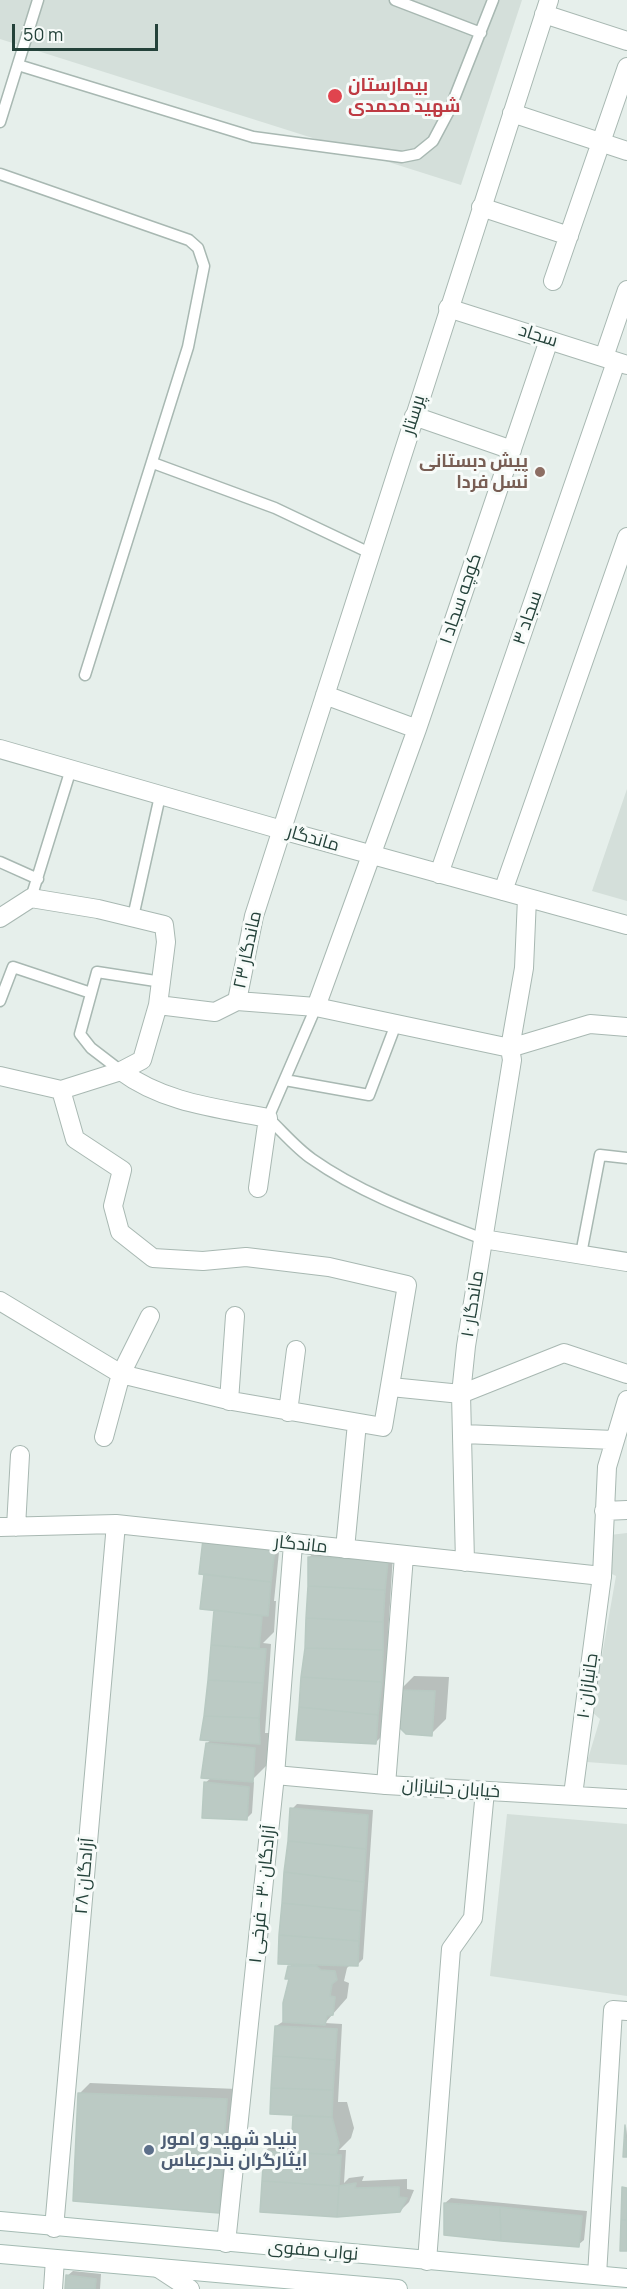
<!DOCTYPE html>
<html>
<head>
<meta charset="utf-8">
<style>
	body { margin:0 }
	#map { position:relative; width:627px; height:2289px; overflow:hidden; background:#e6efeb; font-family:Manrope,sans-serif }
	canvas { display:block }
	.scale { position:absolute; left:12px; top:24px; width:146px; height:27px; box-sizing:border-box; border:3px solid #24423a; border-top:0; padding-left:8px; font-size:18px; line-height:21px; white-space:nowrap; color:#24423a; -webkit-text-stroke:4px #f7fbf9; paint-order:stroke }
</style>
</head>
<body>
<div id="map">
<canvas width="627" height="2289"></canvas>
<div class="scale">50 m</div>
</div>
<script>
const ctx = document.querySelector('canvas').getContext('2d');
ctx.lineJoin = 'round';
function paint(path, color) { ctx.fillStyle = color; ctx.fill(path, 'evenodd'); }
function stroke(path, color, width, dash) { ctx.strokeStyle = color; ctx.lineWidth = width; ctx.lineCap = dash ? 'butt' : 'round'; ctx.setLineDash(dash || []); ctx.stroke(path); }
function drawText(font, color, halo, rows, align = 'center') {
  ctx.font = font + ' Manrope,Cairo,sans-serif'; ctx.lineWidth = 6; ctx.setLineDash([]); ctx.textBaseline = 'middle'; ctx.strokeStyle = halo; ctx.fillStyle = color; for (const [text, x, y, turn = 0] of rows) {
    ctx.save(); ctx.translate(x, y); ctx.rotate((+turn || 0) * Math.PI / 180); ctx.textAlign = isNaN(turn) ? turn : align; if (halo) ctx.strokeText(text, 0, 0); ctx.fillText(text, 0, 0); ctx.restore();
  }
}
const built = new Path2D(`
	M0 0H522L461 185 0 39Z
	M627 789V901L592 891Z
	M627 1533V1765L587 1762 600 1719 592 1712 616 1576 608 1572 610 1535Z
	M507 1814 627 1824V1996L490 1976Z`);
const shadow = new Path2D(`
	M280 1542 274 1601H276L274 1632 263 1643 271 1644 265 1733H269L267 1765 251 1781 254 1782 252 1813 247 1818 205 1783 211 1778 207 1743 211 1740 213 1645Z
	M315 1552 393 1554 388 1636H397L396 1666 385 1677 381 1737 375 1743 307 1648 309 1557Z
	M414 1676 449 1677 446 1719 431 1734 399 1691Z
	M297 1804 373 1810 363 1959 358 1964H351L347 1968 344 1981 349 1983 347 1998 325 2023 342 2024 338 2102H347L354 2128 351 2138 339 2150H346L344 2183 349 2178 364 2176 362 2181 407 2179V2189L414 2190 409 2202 400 2211 337 2215 265 2151 271 2146 293 2147 296 2114 276 2026 284 2021 291 1977 289 1967 294 1963 292 1809Z
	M90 2083 237 2089 230 2201 219 2212 79 2094Z
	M627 2126V2155H624Z
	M451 2198 587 2211 584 2240 578 2245 445 2203Z
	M73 2271 101 2274 100 2289H67V2276Z`);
const building = new Path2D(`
	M203 1539 275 1547 271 1582 199 1574Z
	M308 1557 388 1560 385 1590 308 1586Z
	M204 1574 271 1582 268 1616 200 1609Z
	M308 1586 385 1590 383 1622 306 1618Z
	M214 1610 262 1616 259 1649 211 1645Z
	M306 1618 383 1622V1650L305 1648Z
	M211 1645 266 1649 263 1683 208 1680Z
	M305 1648 383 1650 382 1682 301 1677Z
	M301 1677 382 1682 378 1715 299 1707Z
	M208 1680 263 1683 259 1718 204 1716Z
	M398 1690 435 1691 432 1736 406 1734 395 1723Z
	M299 1707 378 1715 376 1744 296 1740Z
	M204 1716 259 1718 260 1744 200 1740Z
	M206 1743 255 1748 253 1782 201 1778Z
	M204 1782 249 1787 247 1820 202 1818Z
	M290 1808 368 1815 366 1849 288 1841Z
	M288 1841 366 1849 364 1882 284 1872Z
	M284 1872 364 1882 361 1911 282 1903Z
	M282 1903 361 1911 359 1941 279 1935Z
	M279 1935 359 1941 358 1966 278 1964Z
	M288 1966H316L321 1970 335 1971 337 1980 332 1984 330 1996 335 1997 333 2015 327 2016 325 2025 283 2022V2003L289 1979H285Z
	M275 2026 337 2029 335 2060 273 2056Z
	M273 2056 335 2060 333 2090 271 2088Z
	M271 2088 333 2090 332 2117 270 2114Z
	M78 2093 227 2099 219 2213 73 2201Z
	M293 2116 332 2117 339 2144 336 2155 291 2152Z
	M625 2125 627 2157H623Z
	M264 2151 341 2155 339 2186 262 2181Z
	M262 2181 339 2186 337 2217 260 2212Z
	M356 2183 355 2188 399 2187V2197L407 2198 400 2212 337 2217 339 2186Z
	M622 2187 627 2188V2220H621Z
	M444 2203 500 2207 501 2241 444 2235Z
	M500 2207 582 2216 579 2247 501 2241Z
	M621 2220H627V2251H620Z
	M66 2275 96 2279 95 2289H65Z`);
const service = new Path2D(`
	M395 0 481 33
	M18 65 253 137 402 157 417 154 433 141 450 109 493 0
	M0 122 38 0
	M0 174 189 240 198 248 204 266 188 347 85 675
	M153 463 275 508 372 554
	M0 862 38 879
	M31 898 71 769
	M133 917 160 796
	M0 1001 13 967 91 993
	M316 1007 268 1118C282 1131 296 1148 312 1159 363 1195 424 1216 483 1239
	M121 1071 91 1048 80 1034 97 972 162 982
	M285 1080 369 1095 396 1024
	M581 1254 600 1155 627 1158`);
const minor = new Path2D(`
	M544 14 627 41
	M512 113 627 151
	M481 207 569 236
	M553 281 627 67
	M604 357 627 290
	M414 416 512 450
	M325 695 417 729
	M282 830 627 925
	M439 874 616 362
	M503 891 627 537
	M0 918 31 898 98 909 164 925 166 942 158 1005
	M237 1001 316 1007 510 1048 590 1024 627 1027
	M316 1007 417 729 549 340
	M121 1071C164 1103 217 1108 268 1118L258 1188
	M0 1076 61 1090
	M483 1239 627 1262
	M0 1301 121 1374 232 1401 383 1427 407 1285 329 1267 246 1257 203 1261 153 1258 120 1232 113 1206 122 1170 75 1139 61 1090 121 1071 142 1060 158 1005 215 1012 237 1001 254 916 549 0
	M391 1387 461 1394 564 1353 627 1374
	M229 1401 235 1316
	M288 1412 296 1350
	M463 1434 614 1440
	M104 1437 121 1374 150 1316
	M604 1511 627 1510
	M0 1527 116 1524 602 1576 607 1467 627 1400
	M16 1527 20 1455
	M345 1549 357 1423
	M465 1562 461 1394 466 1346 512 1060 510 1048 524 968 527 898
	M386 1785 404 1556
	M54 2228 116 1524
	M226 2243 275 1775 293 1544
	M427 2261 451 1949 473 1918 485 1791
	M158 2268 190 2289
	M597 2275 613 2010 627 2011
	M53 2289 55 2259`);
const tertiary = new Path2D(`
	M448 308 627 365
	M0 749 282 830
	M275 1775 386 1785 627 1799
	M573 1795 602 1576`);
const secondary = new Path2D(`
	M0 2221 627 2278
	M0 2254 398 2289`);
const markers = [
	[335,96,8,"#e0444e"],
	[540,472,6,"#8d6e63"],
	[149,2150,6,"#5c6f8a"]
];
const healthNames = [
	["بیمارستان",348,86],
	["شهید محمدی",348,107]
];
const streetNames = [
	["سجاد",538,336,18],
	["پرستار",414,415,-73],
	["کوچه سجاد ۱",461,599,-71],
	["سجاد ۳",528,618,-71],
	["ماندگار",313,839,16],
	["ماندگار ۲۳",248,950,-78],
	["ماندگار ۱۰",473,1304,-81],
	["ماندگار",301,1545,6],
	["جانبازان ۱۰",588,1686,-82],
	["خیابان جانبازان",451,1789,4],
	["آزادگان ۲۸",85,1876,-85],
	["آزادگان ۳۰ - فرخی ۱",263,1894,-84],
	["نواب صفوی",313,2251,5]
];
const educationNames = [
	["پیش دبستانی",528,462],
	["نسل فردا",528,483]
];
const serviceNames = [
	["بنیاد شهید و امور",161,2140],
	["ایثارگران بندرعباس",161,2161]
];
paint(built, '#d4dfda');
paint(shadow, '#0003');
paint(building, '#bbcac4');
stroke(building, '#b8c9c2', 1.5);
stroke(service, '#a8b8b2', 13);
stroke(minor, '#a8b8b2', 20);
stroke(tertiary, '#a8b8b2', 20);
stroke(secondary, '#a4bbb3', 20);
stroke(service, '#fff', 10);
stroke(minor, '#fff', 18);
stroke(tertiary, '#fff', 18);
stroke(secondary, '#fff', 18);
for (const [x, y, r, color] of markers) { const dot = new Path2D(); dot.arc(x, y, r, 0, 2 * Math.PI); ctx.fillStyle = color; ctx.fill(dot); stroke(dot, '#f7fbf9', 2); }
drawText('bold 18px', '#be3a42', '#f7fbf9', healthNames, 'left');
drawText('18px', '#24423a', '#f7fbf9', streetNames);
drawText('bold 18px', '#785e54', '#f7fbf9', educationNames, 'right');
drawText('bold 18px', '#4e5e75', '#f7fbf9', serviceNames, 'left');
</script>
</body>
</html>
